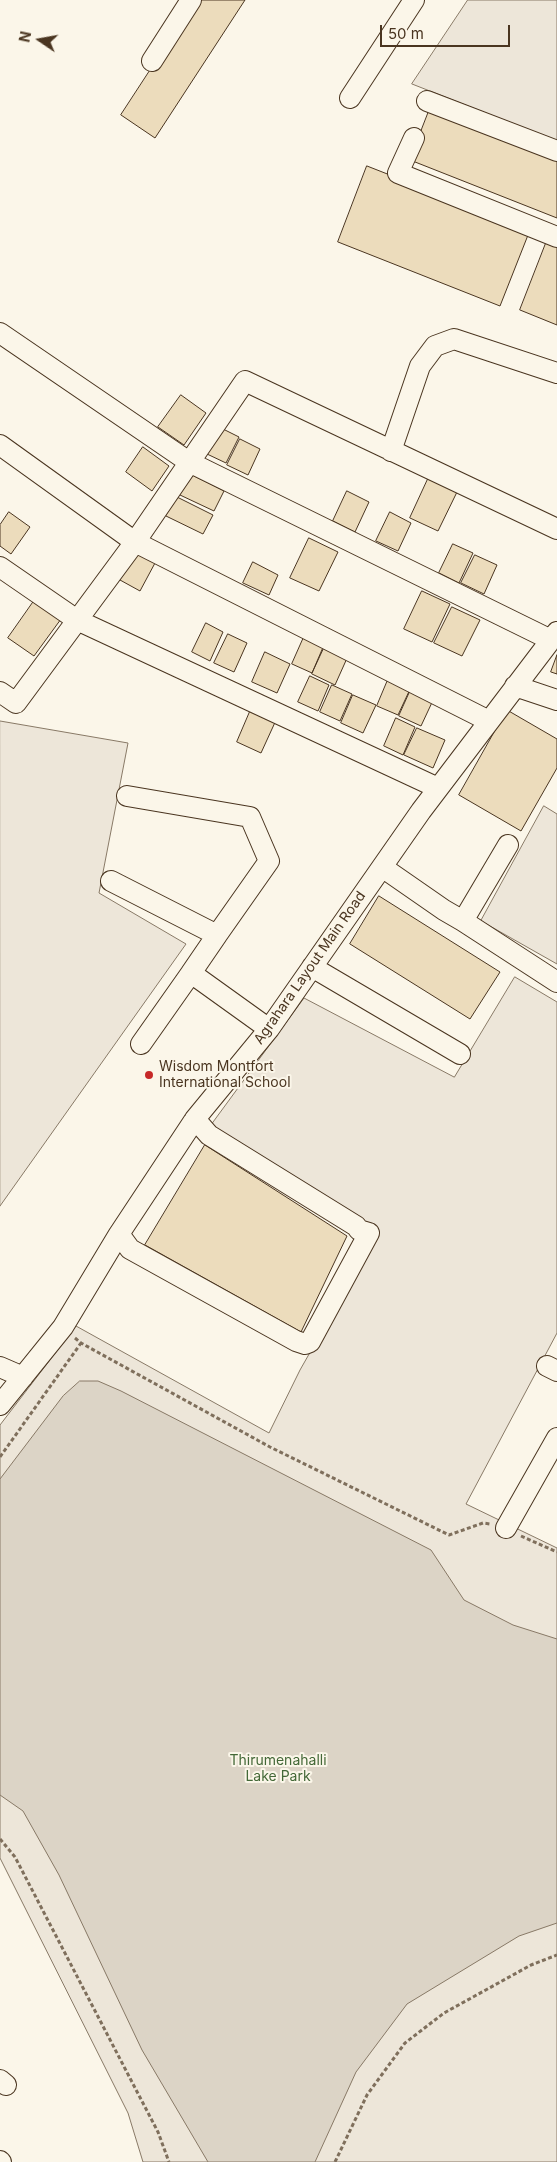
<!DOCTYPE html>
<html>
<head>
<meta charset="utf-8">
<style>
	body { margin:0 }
	#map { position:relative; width:557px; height:2162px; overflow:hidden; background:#fbf6e9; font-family:Inter,sans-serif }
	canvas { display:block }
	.north { position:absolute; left:15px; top:15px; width:50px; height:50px; -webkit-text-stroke:4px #fbf6e9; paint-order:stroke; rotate:282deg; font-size:14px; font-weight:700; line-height:20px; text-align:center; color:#4a3520 }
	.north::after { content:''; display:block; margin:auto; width:18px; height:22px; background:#4a3520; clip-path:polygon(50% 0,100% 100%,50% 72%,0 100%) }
	.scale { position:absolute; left:380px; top:25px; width:130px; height:22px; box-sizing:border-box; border:2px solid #4a3520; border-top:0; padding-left:6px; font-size:15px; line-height:18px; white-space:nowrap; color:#4a3520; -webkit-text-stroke:4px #fbf6e9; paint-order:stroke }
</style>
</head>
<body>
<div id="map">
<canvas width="557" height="2162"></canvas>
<div class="north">N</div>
<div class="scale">50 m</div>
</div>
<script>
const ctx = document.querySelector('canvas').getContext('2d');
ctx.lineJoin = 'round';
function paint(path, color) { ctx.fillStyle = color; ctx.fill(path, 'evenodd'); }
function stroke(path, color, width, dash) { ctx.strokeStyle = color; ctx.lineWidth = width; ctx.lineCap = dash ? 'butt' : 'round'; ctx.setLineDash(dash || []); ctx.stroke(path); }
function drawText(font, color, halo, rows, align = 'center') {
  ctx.font = font + ' Inter,sans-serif'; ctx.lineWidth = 4; ctx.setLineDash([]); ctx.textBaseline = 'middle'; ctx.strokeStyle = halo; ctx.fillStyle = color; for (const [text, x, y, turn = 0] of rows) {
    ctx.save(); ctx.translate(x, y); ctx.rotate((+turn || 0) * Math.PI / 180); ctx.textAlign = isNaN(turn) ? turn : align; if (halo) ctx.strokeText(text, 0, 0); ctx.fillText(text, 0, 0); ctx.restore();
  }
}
const green = new Path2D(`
	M468 0H557V141L412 84Z
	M0 721 128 743 99 893 186 944 0 1206Z
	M544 806 557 814V964L481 921Z
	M515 977 557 1002V1333L466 1504 557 1548V2162H143L128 2113 0 1858V1425L76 1326 269 1433 300 1370 379 1231 205 1133 304 998 454 1077Z`);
const water = new Path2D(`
	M80 1381H98L121 1391 431 1550 464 1600 513 1625 557 1639V1923L519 1936 407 2004 356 2072 315 2162H208L142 2050 59 1875 23 1811 0 1795V1479L63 1396Z`);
const building = new Path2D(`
	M196 0H245L155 138 121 115Z
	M429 111 557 161V218L410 160Z
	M367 166 530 230 500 306 338 242Z
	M548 238 557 241V325L520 310Z
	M181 395 206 413 184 445 158 427Z
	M221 428 239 437 226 463 207 454Z
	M240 439 260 449 248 475 227 465Z
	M143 447 169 466 152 491 126 472Z
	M190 474 224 491 214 511 180 495Z
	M428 479 457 492 438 531 410 518Z
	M347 491 369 502 355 532 333 521Z
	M175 496 213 515 203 534 166 516Z
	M9 512 30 527 11 554 0 546V525Z
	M390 512 411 523 398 551 376 541Z
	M309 538 338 552 319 591 290 578Z
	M453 544 473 553 459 583 439 573Z
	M135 553 155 563 140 591 120 580Z
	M475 555 497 565 484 594 461 583Z
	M253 562 278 575 269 595 243 583Z
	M422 591 450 604 432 642 404 629Z
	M34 601 61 619 34 656 8 638Z
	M452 607 480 620 462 656 434 643Z
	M206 623 223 632 210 661 192 652Z
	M228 634 247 643 234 672 214 663Z
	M304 637 324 645 312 673 292 664Z
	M325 646 348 656 335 685 312 674Z
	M265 652 290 664 277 693 252 682Z
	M557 655V674L551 672Z
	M390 675 412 685 398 715 377 706Z
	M310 676 329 685 318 711 298 702Z
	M332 685 352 694 340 721 320 712Z
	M413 685 435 696 421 726 399 716Z
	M353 695 376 705 363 733 341 723Z
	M252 707 277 718 261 753 237 742Z
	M507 710 557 739V768L521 831 459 795Z
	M396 718 415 727 403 755 384 746Z
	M417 728 445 740 433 768 404 755Z
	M379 896 500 972 470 1019 350 944Z
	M205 1145 347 1236 301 1332 145 1245Z`);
const path = new Path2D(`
	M75 1338 81 1343 270 1447 449 1535 483 1523 490 1524
	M0 1457 81 1343
	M521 1536 557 1552
	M0 1839 15 1857 158 2132 169 2162
	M335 2162 367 2095 405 2043 444 2013 531 1965 557 1955`);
const minor = new Path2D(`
	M152 61 191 0
	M350 98 414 0
	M427 101 557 151
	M414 138 398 173 557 237
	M0 333 189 462 551 640
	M0 445 135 542 489 721
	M391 451 420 366 435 346 454 339 557 373
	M0 567 77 620 438 788
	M515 686 557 700
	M0 692 16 703 135 542 245 381 557 529
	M127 796 250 817 269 861 217 935
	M382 867 444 910 463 921 508 845
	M111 881 217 935 191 973 269 1029
	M463 921 557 982
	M312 967 460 1054
	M141 1044 191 973
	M119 1234 130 1249 296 1341 305 1344 310 1342 369 1233 359 1230 356 1226 209 1135 195 1119
	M547 1366 557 1371
	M0 1367 23 1377
	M0 1405 63 1327 119 1234 195 1119 269 1029 421 811 557 632
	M506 1528 557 1438
	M0 2080 6 2085
	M0 2161 1 2162`);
const markers = [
	[149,1075,5,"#c62828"]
];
const streetNames = [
	["Agrahara Layout Main Road",310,968,-55]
];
const poiNames = [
	["Wisdom Montfort",159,1067],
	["International School",159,1083]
];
const parkNames = [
	["Thirumenahalli",278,1761],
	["Lake Park",278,1777]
];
paint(green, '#ede6d9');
stroke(green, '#887966', 1);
paint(water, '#dcd4c6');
stroke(water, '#887966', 1);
paint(building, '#ecdcbc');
stroke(building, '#4a3520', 1);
stroke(minor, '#4a3520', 22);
stroke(path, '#7f6f5c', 3, [4, 2.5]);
stroke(minor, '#fbf6e9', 20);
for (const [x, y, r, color] of markers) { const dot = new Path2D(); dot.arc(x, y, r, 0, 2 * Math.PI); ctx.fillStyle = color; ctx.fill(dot); stroke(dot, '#fbf6e9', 2); }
drawText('14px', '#4a3520', '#fbf6e9', streetNames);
drawText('14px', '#4a3520', '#fbf6e9', poiNames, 'left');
drawText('14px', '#436837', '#fbf6e9', parkNames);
</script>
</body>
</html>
